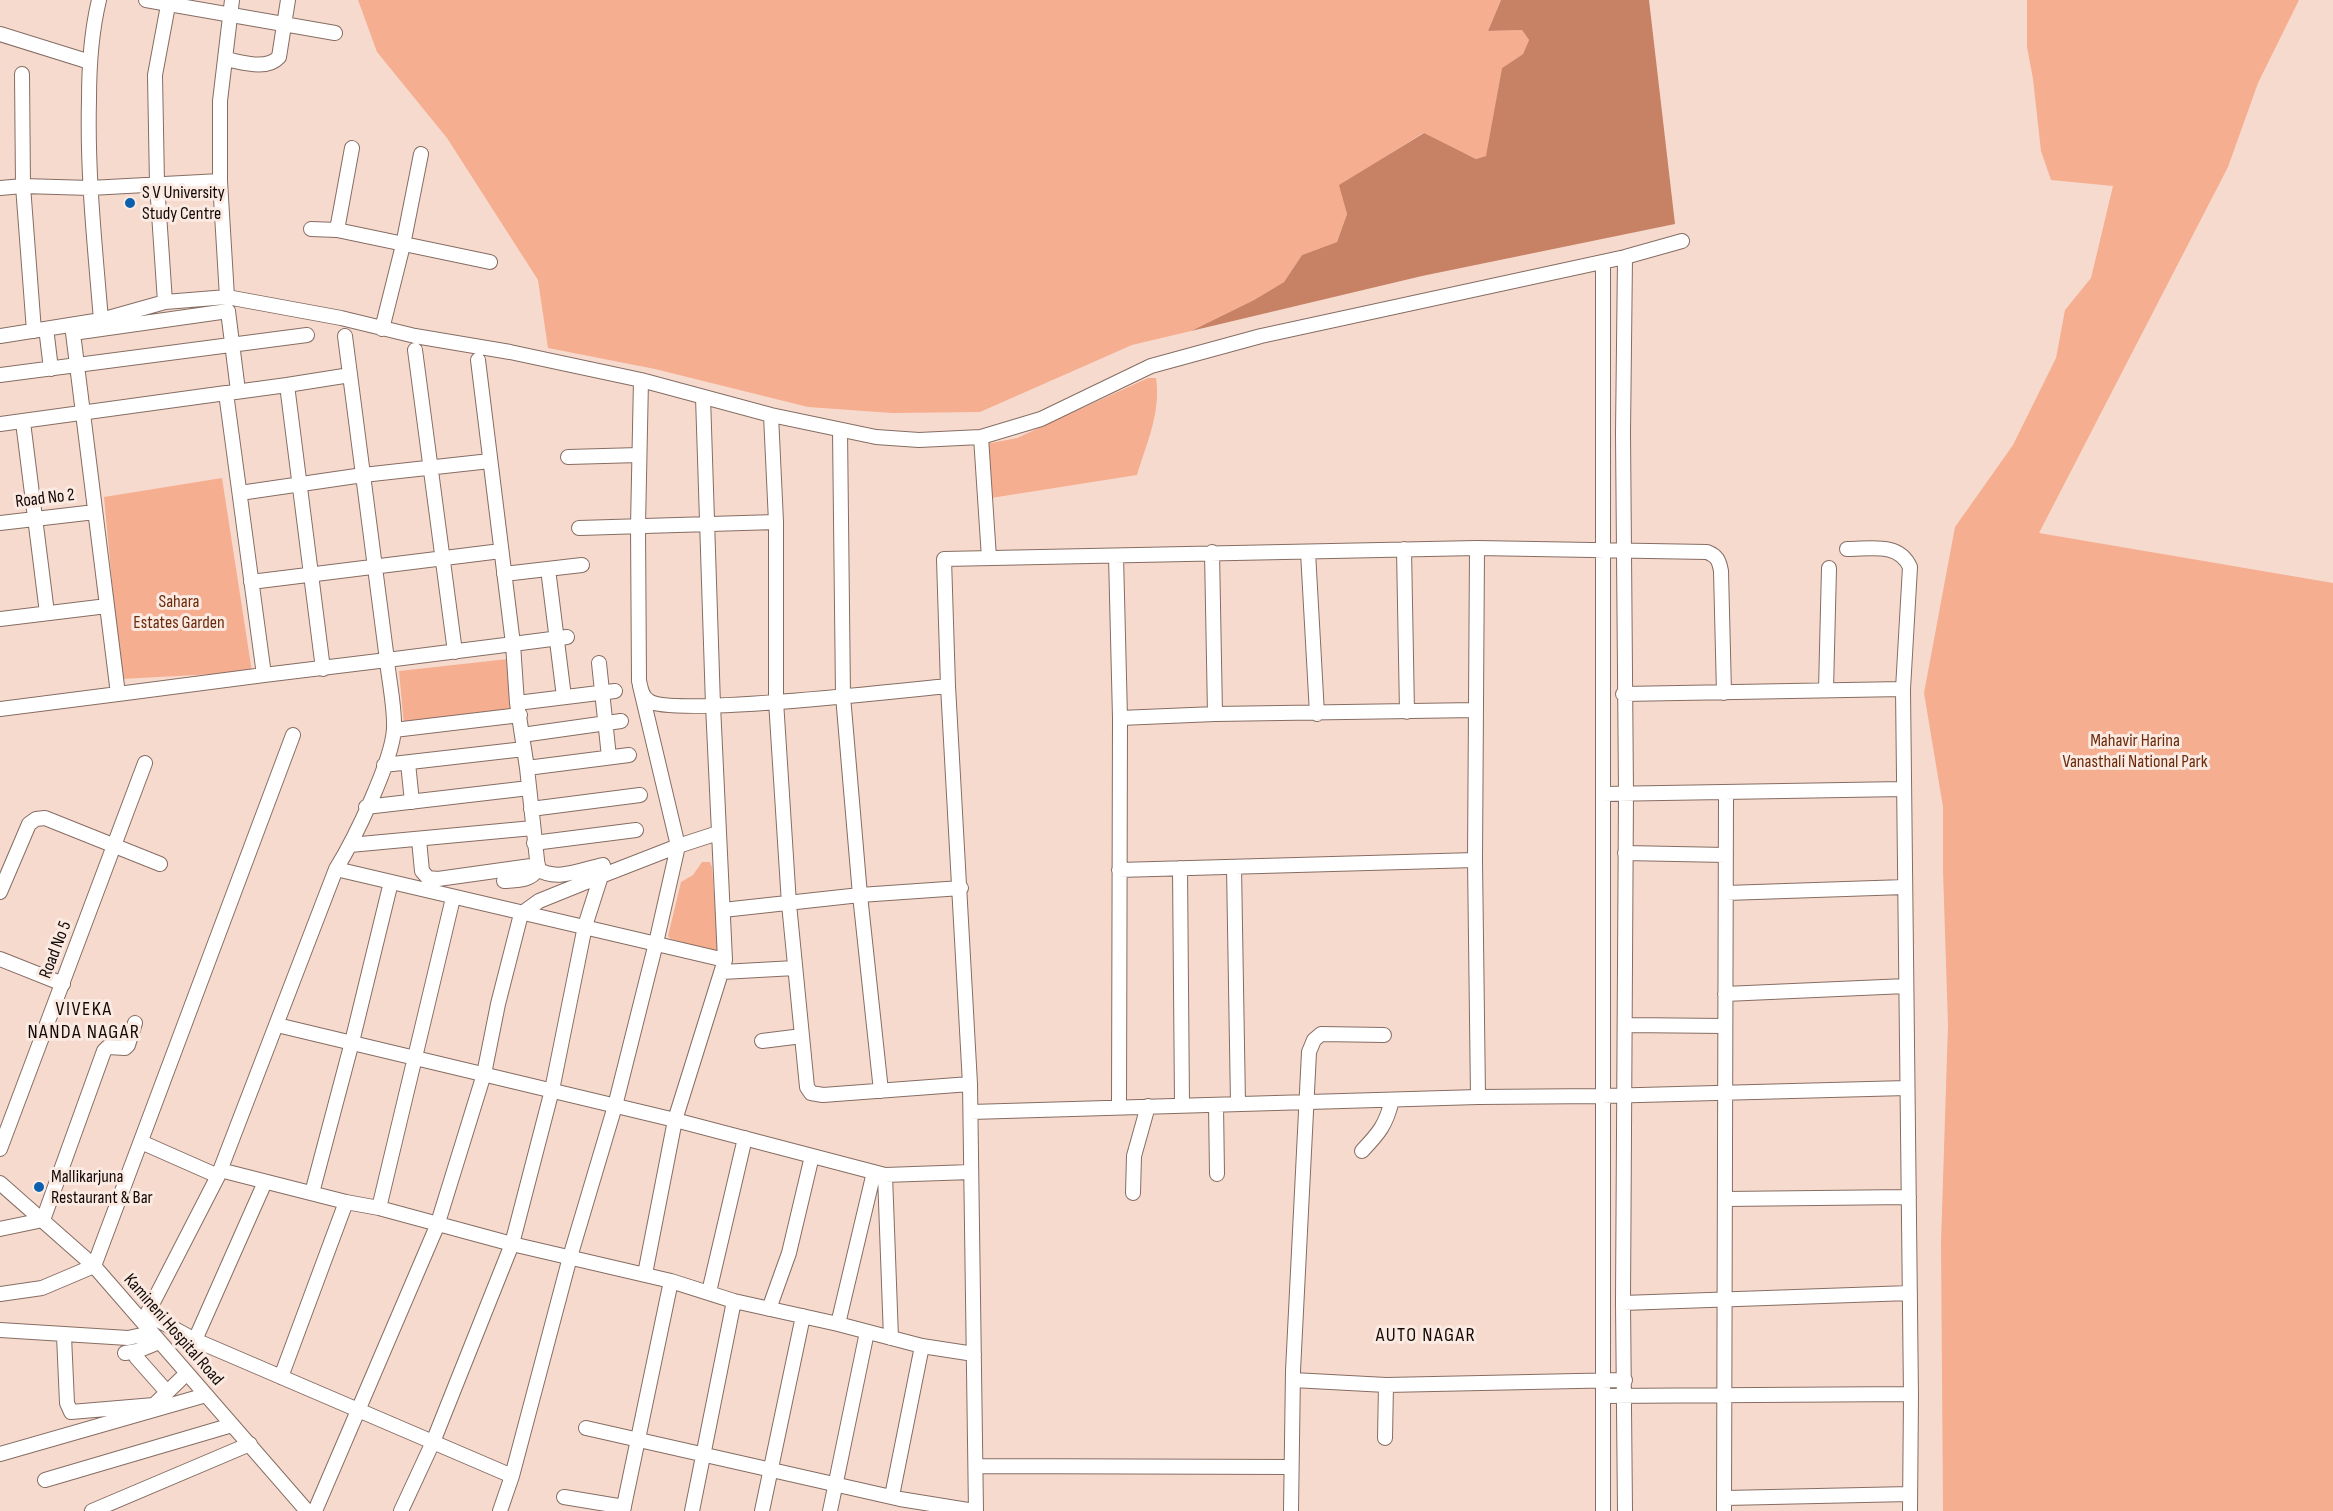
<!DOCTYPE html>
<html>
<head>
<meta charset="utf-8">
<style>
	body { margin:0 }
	canvas { display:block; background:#f6dace }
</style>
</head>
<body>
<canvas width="2333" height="1511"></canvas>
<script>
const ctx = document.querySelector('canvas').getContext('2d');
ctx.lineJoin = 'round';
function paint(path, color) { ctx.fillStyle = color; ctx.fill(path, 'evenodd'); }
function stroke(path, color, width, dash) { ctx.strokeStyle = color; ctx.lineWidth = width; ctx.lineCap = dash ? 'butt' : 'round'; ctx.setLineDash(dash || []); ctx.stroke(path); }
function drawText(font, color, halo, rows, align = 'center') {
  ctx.font = font + ' "Sofia Sans Condensed",sans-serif'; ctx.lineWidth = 6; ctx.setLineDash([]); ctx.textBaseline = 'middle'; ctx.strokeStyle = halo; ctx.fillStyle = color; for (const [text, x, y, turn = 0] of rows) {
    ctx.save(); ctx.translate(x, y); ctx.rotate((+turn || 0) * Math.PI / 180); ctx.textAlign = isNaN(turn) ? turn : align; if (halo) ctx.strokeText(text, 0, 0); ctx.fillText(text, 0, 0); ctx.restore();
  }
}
const green = new Path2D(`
	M358 0H1501L1488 31 1522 30 1529 40 1523 54 1502 68 1487 156 1476 159 1423 133 1340 185 1347 214 1337 242 1302 255 1284 282 1254 300 1191 331 1132 345 980 412 892 413 808 407 655 369 548 348 538 280 447 138 377 52Z
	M2027 0H2299L2258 83 2228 167 2039 533 2333 583V1511H1943L1941 1242 1948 1025 1943 871V807L1924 693 1955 527 2013 445 2056 358 2065 310 2091 278 2113 186 2051 180 2041 151 2033 79 2027 47Z
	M1148 378H1156C1161 413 1147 442 1137 475L991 498 986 444 1017 438Z
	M222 478 252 672 121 679 104 497Z
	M508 659 514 713 404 725 399 671Z
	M702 862H710L712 867 718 949 713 951 671 939 668 936 681 882 693 875Z`);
const water = new Path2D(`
	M1501 0H1649L1675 224 1422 276 1191 331 1254 300 1284 282 1302 255 1337 242 1347 214 1339 185 1424 133 1476 159 1486 156 1502 68 1523 54 1529 40 1522 30 1488 31Z`);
const minor = new Path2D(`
	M99 0C91 33 89 66 89 100 87 174 95 247 101 320
	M146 0 335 33
	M0 34 90 62
	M225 59C242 62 266 71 279 57L288 0
	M22 74 23 186 34 331
	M0 188 23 186 90 188 220 181
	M311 229 337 230 490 262
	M337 230 352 148
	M1603 262V1511
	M227 297 220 181V101L232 0
	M165 302 157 184 155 75 169 0
	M382 329 403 245 421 154
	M0 336 101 320 165 302 227 297 341 318 415 336 510 352 641 380 771 415 876 437 919 440 981 437 1041 419 1151 366 1261 336 1625 257 1682 241
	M47 336 51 369
	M415 350 455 652
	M478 360 513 644 567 637
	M0 375 307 335
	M641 380 638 526 639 681C641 688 641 696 649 701 673 717 905 690 948 686
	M287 385 350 375
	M228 393 287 385 323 669
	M771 415 776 522V701L789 904 807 1087 811 1093 823 1095 970 1084
	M23 422 47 613
	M0 424 226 393 264 675 118 694 73 333 228 311 238 391
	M840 430 843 696 860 895 881 1091
	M981 437 989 558
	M568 457 639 455
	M240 493 363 475 490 461
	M0 523 95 512
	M579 528 776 522
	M1477 548 1475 860 1478 1097
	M1404 549 1407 712
	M1847 549C1871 549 1899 542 1910 567L1903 689 1911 1394 1910 1511
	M1212 552 1215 714
	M1308 552 1317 714
	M1116 556 1120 718 1119 1107
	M548 569 564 697
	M504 574 582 565
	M251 582 501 551
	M0 619 107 606
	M599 663 609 757
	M264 675 387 660 345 336
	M1826 690 1829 568
	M1623 694 1903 689
	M517 703 615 691
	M0 709 118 694
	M1120 718 1215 714 1476 710
	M394 730 520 715
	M522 735 621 721
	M408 763 412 802
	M384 765 524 749
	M527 768 629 755
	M1603 794 1904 789
	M366 807 529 788
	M531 809 640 795
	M419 840 422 871 428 878 438 879 538 865
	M534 843 636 830
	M350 845 533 828
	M1625 853 1726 855
	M1234 867 1238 1104
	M1180 868 1182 1105
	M336 869 725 960
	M538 869C556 882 583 869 603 865
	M1119 870 1475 860
	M0 892 29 824 36 819 45 818 160 864
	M1726 893 1905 887
	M723 910 860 895 961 888
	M0 959 63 984
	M722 972 795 968
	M1725 994 1906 986
	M277 1025 675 1120 885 1175 971 1172
	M1626 1025 1725 1026
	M762 1041 802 1036
	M1216 1105 1217 1174
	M971 1112 1478 1097 1602 1096 1907 1088
	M141 1142 218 1176
	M0 1149 145 763
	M1362 1151C1379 1133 1386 1125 1392 1100
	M220 1170 346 1202 379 1208 512 1244 671 1281 734 1301 838 1324 922 1346 974 1354
	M885 1175 891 1338
	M0 1183 94 1266 307 1511
	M312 1193 352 1042 391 882
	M1133 1193 1134 1156 1148 1106
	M1725 1199 1909 1197
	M379 1208 453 898
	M0 1229 43 1220 104 1051 108 1047 125 1048 128 1045 135 1023
	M645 1274 675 1120 725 960 713 705 703 397
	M709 1292 745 1138
	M0 1294 42 1288 94 1266 293 735
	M1623 1303 1910 1293
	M769 1309 789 1253 812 1156
	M147 1314 195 1340 512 1476 570 1257 615 1106 656 943 678 846 640 686
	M141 1319 147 1314 218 1176 336 869C354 840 392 762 394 729 395 707 389 682 387 660L513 644 517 703 527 768 538 869C530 881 518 880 504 881
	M838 1324 874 1172
	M0 1330 128 1338 151 1333
	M64 1336 67 1403 71 1412 154 1405 187 1373
	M195 1340 265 1182
	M125 1353 137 1351 159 1342
	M136 1357 167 1392
	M281 1377 346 1202
	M1293 1380 1386 1385 1625 1380
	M1603 1396 1911 1394
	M586 1428 900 1499 974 1511
	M1385 1438 1386 1385
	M0 1454 206 1395
	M976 1466 1291 1467
	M45 1480 232 1425
	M892 1496 922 1346
	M564 1497 624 1507
	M1725 1498 1910 1494
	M92 1511 250 1444
	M315 1511 437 1226 484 1074 498 1004 521 914 539 901 601 876
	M401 1511 433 1442 512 1244 552 1090 585 926 601 876 678 846 718 833
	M500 1511 512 1476
	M623 1511 671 1281
	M692 1511 734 1301
	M762 1511 803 1316
	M830 1511 867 1332
	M976 1511 970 1084 948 686 944 559 1477 548 1707 552C1717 556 1719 560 1721 571L1724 693
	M1291 1511 1293 1371 1309 1052 1314 1040 1321 1034 1384 1035
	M1625 1511 1623 1303 1626 793 1623 433 1625 257
	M1724 1511 1726 793`);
const markers = [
	[130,203,6,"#0d60ae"],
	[39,1187,6,"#0d60ae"]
];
const poiNames = [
	["S V University",142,193],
	["Study Centre",142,214],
	["Mallikarjuna",51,1177],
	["Restaurant & Bar",51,1198]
];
const streetNames = [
	["Road No 2",45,499,-7],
	["Road No 5",56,950,-69],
	["Kamineni Hospital Road",173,1330,49]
];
const parkNames = [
	["Sahara",179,602],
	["Estates Garden",179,623],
	["Mahavir Harina",2135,741],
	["Vanasthali National Park",2135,762]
];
const neighbourhoodNames = [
	["VIVEKA",84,1010],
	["NANDA NAGAR",84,1033],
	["AUTO NAGAR",1426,1336]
];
paint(green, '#f6ae91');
paint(water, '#c78265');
stroke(minor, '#866d63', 16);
stroke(minor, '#fff', 14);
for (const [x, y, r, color] of markers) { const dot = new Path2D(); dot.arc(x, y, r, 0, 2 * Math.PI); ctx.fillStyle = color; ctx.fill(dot); stroke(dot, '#fbeae2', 2); }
drawText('18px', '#130a07', '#fbeae2', poiNames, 'left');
drawText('18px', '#130a07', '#fbeae2', streetNames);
drawText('18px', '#6b2b0c', '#fbeae2', parkNames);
ctx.letterSpacing = '1.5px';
drawText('20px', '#130a07', '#fbeae2', neighbourhoodNames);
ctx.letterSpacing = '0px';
</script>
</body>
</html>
